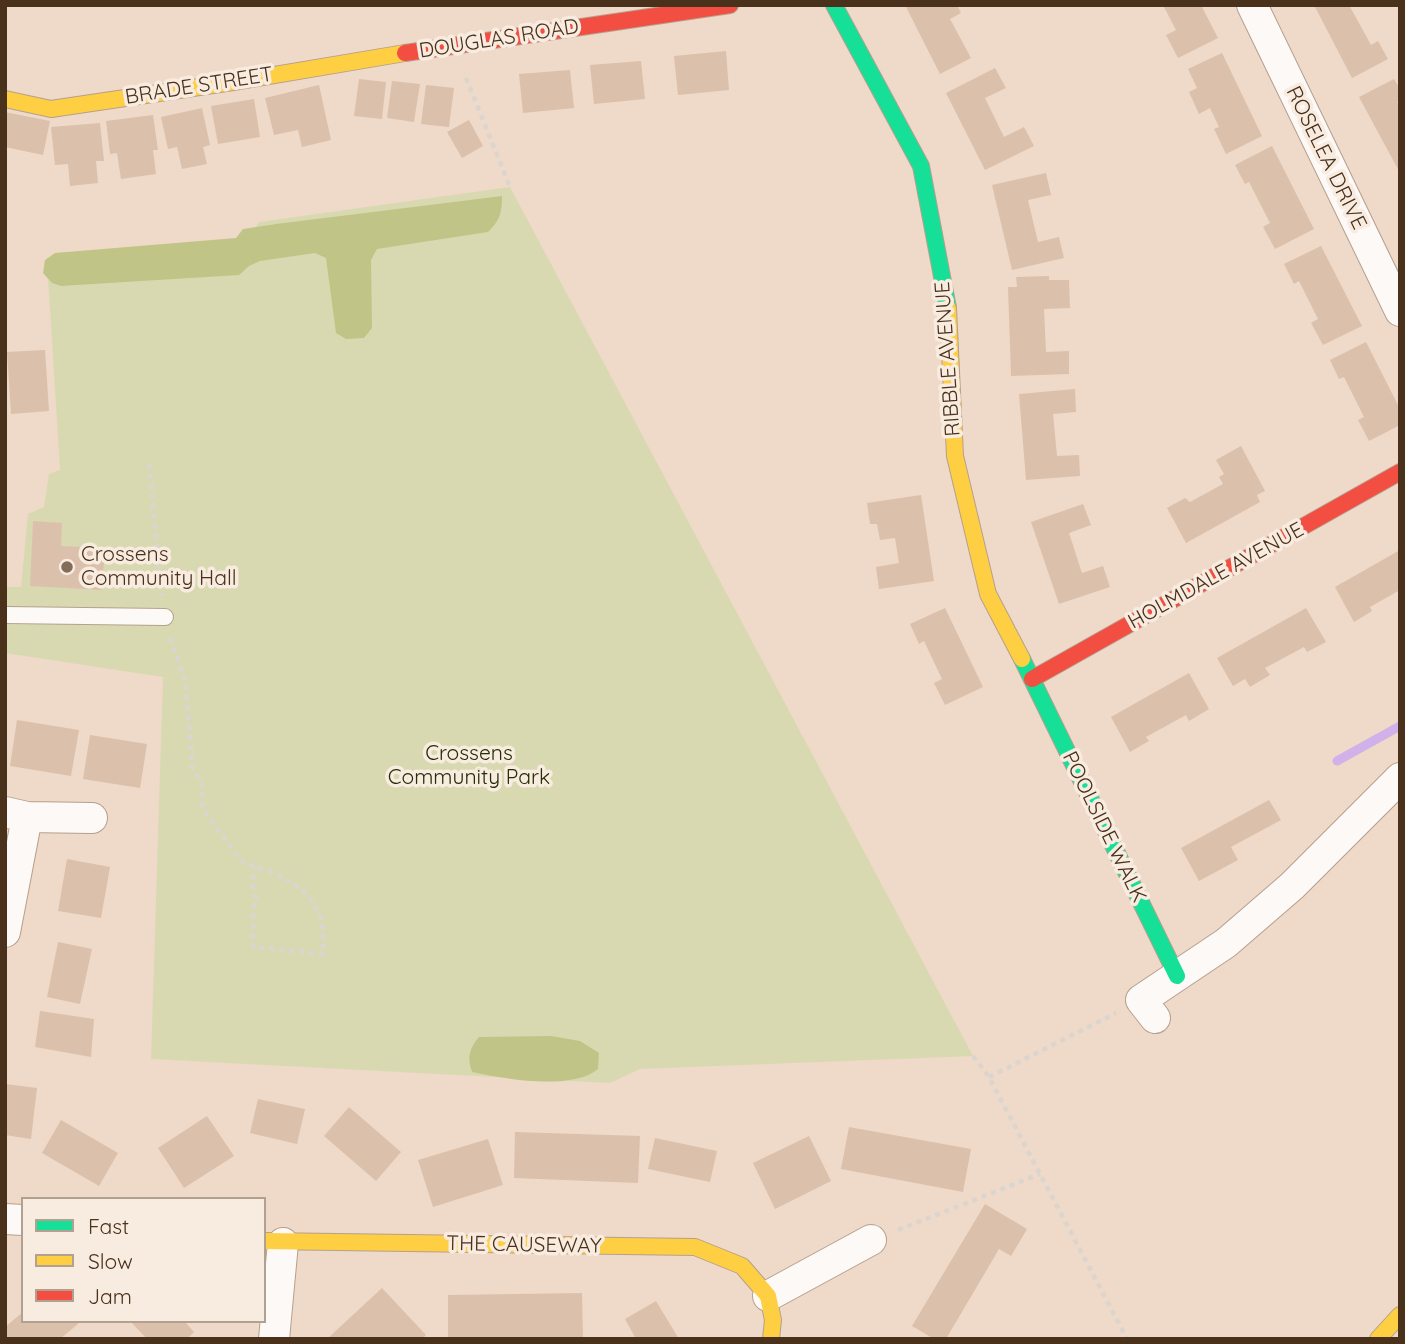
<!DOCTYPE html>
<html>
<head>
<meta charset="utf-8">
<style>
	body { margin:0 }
	#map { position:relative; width:1405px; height:1344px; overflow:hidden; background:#efd9c8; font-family:Quicksand,sans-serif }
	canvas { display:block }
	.frame { position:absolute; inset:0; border:7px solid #49311b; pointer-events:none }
	.legend { position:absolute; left:21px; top:1197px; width:245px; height:126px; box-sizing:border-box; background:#f8ebe0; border:2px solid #b2a191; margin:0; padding:9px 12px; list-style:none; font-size:21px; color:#49311b }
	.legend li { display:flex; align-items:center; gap:14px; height:35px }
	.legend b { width:35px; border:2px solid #b2a191 }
</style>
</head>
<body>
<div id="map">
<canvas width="1405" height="1344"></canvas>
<div class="frame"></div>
<ul class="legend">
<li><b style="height:9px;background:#16e098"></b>Fast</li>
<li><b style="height:9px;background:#ffcf43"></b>Slow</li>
<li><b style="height:9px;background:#f24e42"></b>Jam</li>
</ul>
</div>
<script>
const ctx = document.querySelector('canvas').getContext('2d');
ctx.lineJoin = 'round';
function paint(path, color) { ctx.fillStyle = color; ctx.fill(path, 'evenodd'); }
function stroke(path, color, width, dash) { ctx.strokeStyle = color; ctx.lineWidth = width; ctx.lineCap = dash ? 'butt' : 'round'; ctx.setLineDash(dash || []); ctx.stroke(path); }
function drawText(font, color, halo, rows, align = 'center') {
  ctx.font = font + ' Quicksand,sans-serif'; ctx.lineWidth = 7; ctx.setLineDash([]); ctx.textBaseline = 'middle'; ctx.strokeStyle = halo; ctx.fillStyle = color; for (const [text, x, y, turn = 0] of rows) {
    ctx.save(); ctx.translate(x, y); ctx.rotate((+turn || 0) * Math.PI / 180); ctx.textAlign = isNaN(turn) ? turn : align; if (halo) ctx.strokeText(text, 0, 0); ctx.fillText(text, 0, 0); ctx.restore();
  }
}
const green = new Path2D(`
	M510 187 973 1056 640 1069 610 1083 151 1059 163 677 5 653V587H21L28 514 44 507 49 474 60 470 48 276 232 264 259 222Z`);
const forest = new Path2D(`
	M502 196C502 213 500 220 488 232L377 249 371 260 372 328 364 338 346 339 336 333 326 258 315 253 260 261 249 266 239 275 61 286 52 283 43 273 45 260 55 253 236 238 243 229 276 224Z
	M551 1036 580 1041 599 1053 598 1069C572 1091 505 1079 472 1072 467 1057 469 1049 479 1037Z`);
const stream = new Path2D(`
	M1337 761 1400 726`);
const building = new Path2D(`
	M905 5H957L961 13 950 19 971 58 940 74Z
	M1163 5H1201L1218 38 1178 58 1166 35 1176 30Z
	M1314 5H1349L1371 45 1378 41 1388 59 1352 78Z
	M726 51 729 90 678 95 674 56Z
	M1222 53 1262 136 1226 154 1214 129 1219 127 1210 108 1199 114 1189 92 1197 88 1188 69Z
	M641 61 645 99 594 104 590 65Z
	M995 68 1006 88 985 98 1004 137 1024 127 1034 146 985 170 946 93Z
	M570 70 574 108 523 113 519 74Z
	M359 79 386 82 382 119 354 116Z
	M1394 79 1400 89V100L1397 102 1400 107V173L1359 97Z
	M392 81 420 84 414 122 387 118Z
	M319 85 331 140 302 147 298 130 274 135 265 98Z
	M426 85 454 88 449 127 421 124Z
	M254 99 260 137 218 144 211 106Z
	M202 108 210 145 203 147 207 164 182 169 177 147 168 149 161 117Z
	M5 112 50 121 43 155 5 147Z
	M153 115 158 150H153L156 174 121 179 117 153 110 154 106 121Z
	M469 120 483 146 462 158 447 132Z
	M100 123 104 161H96L98 183 70 186 68 164 55 165 51 127Z
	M1272 146 1314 229 1275 249 1263 227 1270 223 1249 182 1245 184 1235 165Z
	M1046 173 1051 195 1028 200 1038 242 1059 237 1064 258 1012 270 992 185Z
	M1321 246 1362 326 1323 345 1311 323 1318 319 1299 281 1294 284 1284 264Z
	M1049 276V280H1069L1070 308 1044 309 1046 352 1069 351V374L1011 376 1008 287H1017L1016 277Z
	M1366 342 1400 409V425L1369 441 1358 420 1364 417 1344 377 1339 379 1330 360Z
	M45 350 49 411 11 414 7 352Z
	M1075 389 1076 412 1053 414 1057 456 1079 455 1080 476 1026 480 1019 394Z
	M1241 446 1265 491 1257 495 1260 502 1186 543 1167 508 1185 498 1190 502 1223 484 1219 477 1224 474 1216 460Z
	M921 495 934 581 879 589 876 567 899 563 895 538 880 540 877 524H870L867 503Z
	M1083 504 1091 525 1069 533 1082 573 1103 566 1110 587 1059 604 1031 522Z
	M33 521 62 523 61 546 105 548 102 590 30 586Z
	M1400 550V590L1370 607 1372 611 1354 622 1335 587Z
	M945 608 983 687 945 705 934 683 942 679 924 641 919 644 910 624Z
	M1306 608 1326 642 1307 652 1304 647 1265 668 1270 675 1250 687 1245 679 1233 686 1217 658Z
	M1189 673 1209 709 1189 721 1186 715 1146 737 1149 741 1130 752 1111 717Z
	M17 720 79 730 71 776 10 766Z
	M90 735 147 744 140 788 83 779Z
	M1269 800 1281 820 1231 847 1238 860 1199 881 1181 848Z
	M67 859 110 867 101 918 58 911Z
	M58 942 92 949 80 1004 47 997Z
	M40 1011 94 1019 91 1057 35 1047Z
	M5 1084 37 1088 31 1139 5 1135Z
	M258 1099 305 1109 297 1144 250 1133Z
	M349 1107 401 1152 376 1181 324 1136Z
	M207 1116 234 1156 184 1188 158 1148Z
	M61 1120 118 1153 99 1186 42 1153Z
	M849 1127 971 1149 963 1192 841 1169Z
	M515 1132 640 1136 638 1183 514 1178Z
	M809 1136 831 1181 775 1209 753 1163Z
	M655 1138 717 1151 710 1182 648 1169Z
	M488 1139 503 1185 433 1207 418 1160Z
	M985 1204 1027 1229 1011 1256 999 1249 946 1339H934L912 1326Z
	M382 1288 426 1335 422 1339H327Z
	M582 1293 583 1339H448V1295Z
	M656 1301 679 1339H636L625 1319Z
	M23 1312V1321H76L78 1324 60 1339H5V1327Z
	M130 1321H184L194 1332 187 1339H147Z`);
const path = new Path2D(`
	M466 78 510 187
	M149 464 162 596
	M170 638 186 683 192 767 202 784V807L241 861 277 874 302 889 313 902 322 919 324 954 253 947V913L256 898 252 884 255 867
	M973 1056 989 1077 1127 1339
	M989 1077 1116 1013
	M898 1230 1040 1174`);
const lane = new Path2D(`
	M5 615 165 617`);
const street = new Path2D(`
	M1252 5 1400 311
	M5 812 27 817 92 818
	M5 932 27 817
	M1155 1018 1141 1000 1226 943 1292 886 1400 778
	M5 1219 23 1220
	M768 1296 871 1240
	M274 1339 283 1243`);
const fast = new Path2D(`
	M834 5 921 166 948 308
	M1022 659 1177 976`);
const slow = new Path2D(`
	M5 99 51 109 233 82 405 53
	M948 308 955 456 988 594 1022 659
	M264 1241 695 1247 742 1266 768 1296 773 1320 771 1339
	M1378 1339 1400 1315`);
const jam = new Path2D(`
	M405 53 730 5
	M1032 679 1400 472`);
const markers = [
	[67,567,7,"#836c58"]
];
const streetNames = [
	["DOUGLAS ROAD",499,39,-9],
	["BRADE STREET",199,86,-9],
	["ROSELEA DRIVE",1326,158,64],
	["RIBBLE AVENUE",948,359,-94],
	["HOLMDALE AVENUE",1216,576,-29],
	["POOLSIDE WALK",1104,827,64],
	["THE CAUSEWAY",524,1245,1]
];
const poiNames = [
	["Crossens",81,555],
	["Community Hall",81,579]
];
const parkNames = [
	["Crossens",469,754],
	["Community Park",469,778]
];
paint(green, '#d9d9b1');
paint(forest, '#c0c587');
stroke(stream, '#d1b1ea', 9);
paint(building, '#dbc1ab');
stroke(lane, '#b5a08e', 18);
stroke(street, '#b5a08e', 32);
stroke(fast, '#b5a08e', 18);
stroke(slow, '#b5a08e', 18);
stroke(jam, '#b5a08e', 18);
stroke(path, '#dbd5cf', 4.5, [5, 5]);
stroke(lane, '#fdf9f7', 16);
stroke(street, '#fdf9f7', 30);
stroke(fast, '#16e098', 16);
stroke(slow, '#ffcf43', 16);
stroke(jam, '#f24e42', 16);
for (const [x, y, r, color] of markers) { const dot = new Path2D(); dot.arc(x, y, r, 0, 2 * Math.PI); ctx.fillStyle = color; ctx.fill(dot); stroke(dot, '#f8ebe0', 2.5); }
drawText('21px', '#49311b', '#f8ebe0', streetNames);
drawText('21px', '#49311b', '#f8ebe0', poiNames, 'left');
drawText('21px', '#242e04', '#f8ebe0', parkNames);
</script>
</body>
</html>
